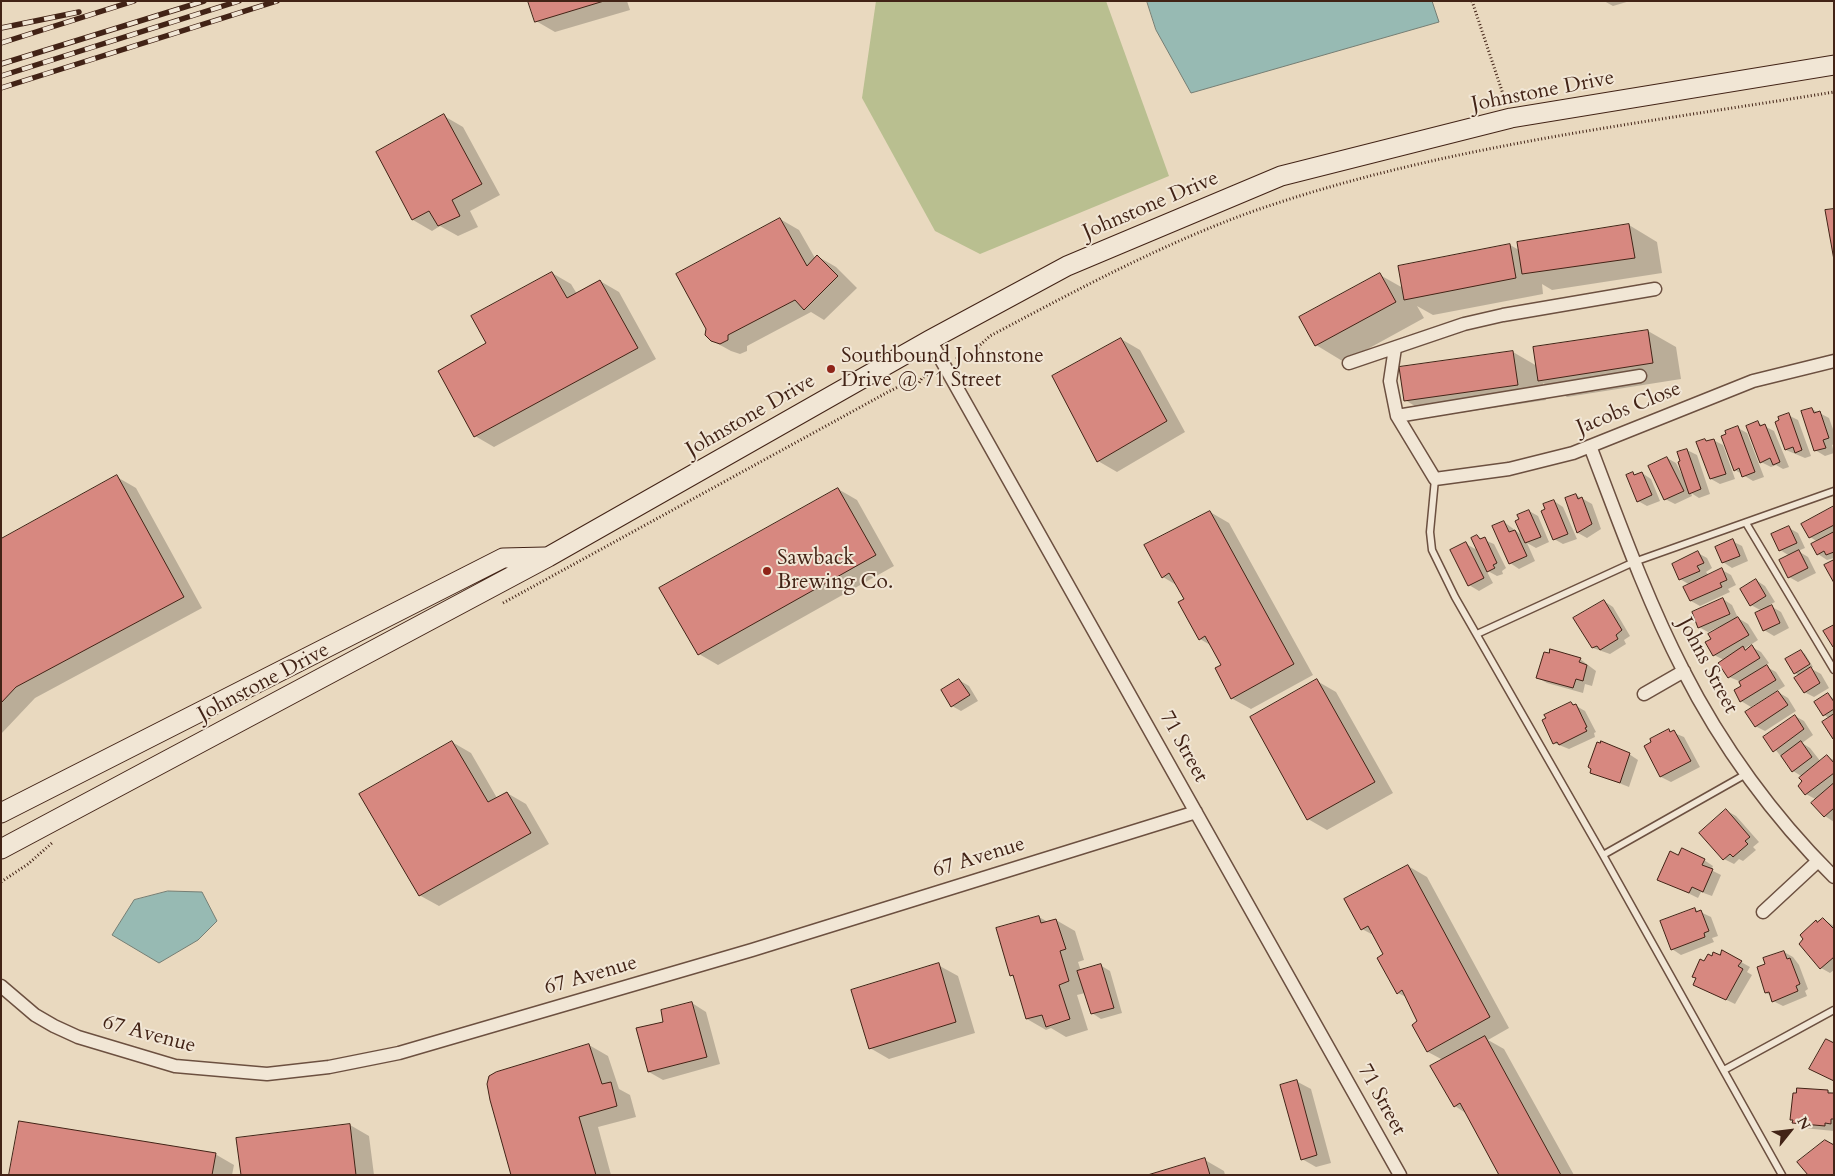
<!DOCTYPE html>
<html>
<head>
<meta charset="utf-8">
<style>
	body { margin:0 }
	#map { position:relative; width:1835px; height:1176px; overflow:hidden; background:#e9d9bf; font-family:Cardo,serif }
	canvas { display:block }
	.frame { position:absolute; inset:0; border:2px solid #422316; pointer-events:none }
	.north { position:absolute; left:1765px; top:1106px; width:50px; height:50px; -webkit-text-stroke:4px #f1e6d5; paint-order:stroke; rotate:61deg; font-size:14px; font-weight:700; line-height:20px; text-align:center; color:#422316 }
	.north::after { content:''; display:block; margin:auto; width:18px; height:22px; background:#422316; clip-path:polygon(50% 0,100% 100%,50% 72%,0 100%) }
</style>
</head>
<body>
<div id="map">
<canvas width="1835" height="1176"></canvas>
<div class="frame"></div>
<div class="north">N</div>
</div>
<script>
const ctx = document.querySelector('canvas').getContext('2d');
ctx.lineJoin = 'round';
function paint(path, color) { ctx.fillStyle = color; ctx.fill(path, 'evenodd'); }
function stroke(path, color, width, dash) { ctx.strokeStyle = color; ctx.lineWidth = width; ctx.lineCap = dash ? 'butt' : 'round'; ctx.setLineDash(dash || []); ctx.stroke(path); }
function drawText(font, color, halo, rows, align = 'center') {
  ctx.font = font + ' Cardo,serif'; ctx.lineWidth = 4; ctx.setLineDash([]); ctx.textBaseline = 'middle'; ctx.strokeStyle = halo; ctx.fillStyle = color; for (const [text, x, y, turn = 0] of rows) {
    ctx.save(); ctx.translate(x, y); ctx.rotate((+turn || 0) * Math.PI / 180); ctx.textAlign = isNaN(turn) ? turn : align; if (halo) ctx.strokeText(text, 0, 0); ctx.fillText(text, 0, 0); ctx.restore();
  }
}
const green = new Path2D(`
	M876 1H1106L1169 176 980 254 935 231 862 98Z`);
const water = new Path2D(`
	M1147 1H1432L1439 22 1191 93 1156 30Z
	M168 891 202 892 217 921 198 940 159 963 112 935 134 900Z`);
const shadow = new Path2D(`
	M529 1H627L630 10 555 32 536 21Z
	M1604 1H1630L1613 6Z
	M444 116 463 127 500 195 470 211 478 227 458 236 440 226 432 231 413 220 378 152Z
	M780 219 799 230 815 258 817 256 836 267 857 288 824 320 811 312 747 346V351L740 354 731 351 711 340Z
	M1629 225 1657 242 1662 273 1552 290 1542 284 1543 294 1433 315 1417 306 1424 318 1344 362 1316 345 1380 275 1403 288 1510 245 1519 250Z
	M552 273 571 284 577 294 600 281 619 292 656 359 494 447 475 436 488 343Z
	M1648 331 1676 347 1681 379 1567 397 1543 383 1546 400 1433 417 1405 400 1513 352 1537 366Z
	M1121 339 1140 350 1185 432 1117 472 1098 461Z
	M1812 409 1829 418 1834 432V444L1832 445 1834 453 1825 456 1815 450Z
	M1788 415 1798 420 1811 456 1805 458 1786 450Z
	M1758 423 1774 431 1789 467 1783 469 1776 465 1771 467 1761 462Z
	M1738 428 1747 433 1764 477 1753 481 1735 470Z
	M1713 440 1723 445 1735 479 1720 484 1711 479Z
	M1687 450 1697 455 1710 494 1699 498 1691 493 1692 496 1675 504 1665 499 1667 458 1676 463 1682 475 1679 453Z
	M1642 473 1651 479 1660 501 1647 506 1638 501 1628 476Z
	M117 477 136 488 202 608 35 698 1 734V541Z
	M838 489 857 500 894 566 718 665 699 654Z
	M1576 495 1592 504 1601 529 1587 538 1578 533 1566 499Z
	M1554 501 1563 507 1577 539 1563 544 1554 539Z
	M1834 507V558L1827 560 1818 554V542L1810 537Z
	M1529 511 1538 516 1549 542 1536 548 1527 543 1535 561 1519 569 1510 563 1504 522 1523 536 1521 520Z
	M1210 512 1229 523 1313 675 1251 709 1231 698 1223 666 1212 646 1200 639 1186 600 1178 586 1163 577Z
	M1789 528 1798 533 1805 548 1798 551 1808 557 1816 573 1798 582 1789 577 1790 556 1780 550Z
	M1477 537 1494 544 1506 568 1502 571 1503 574 1497 576 1486 570 1493 583 1479 591 1469 585 1466 544 1479 551Z
	M1732 541 1742 546 1748 561 1732 568 1723 562Z
	M1698 553 1707 558 1712 568 1706 572 1709 576 1722 570 1731 575 1736 585 1728 589 1730 592 1700 606 1691 601 1690 585 1680 579Z
	M1756 580 1765 586 1775 602 1769 605 1781 612 1789 628 1774 636 1764 630 1762 611 1751 605Z
	M1723 599 1732 605 1738 618 1748 624 1758 640 1744 649 1747 650 1752 647 1761 652 1769 663 1765 666 1776 672 1785 686 1751 707 1741 701 1735 691 1743 686 1739 681 1729 677 1724 660 1714 655 1713 639 1721 626 1708 632 1699 627Z
	M1604 601 1613 607 1630 636 1624 640 1626 644 1610 654 1593 648Z
	M1801 651 1805 654 1813 667 1810 668 1821 674 1829 688 1814 697 1804 692 1800 676 1795 673Z
	M1580 659 1596 671 1592 686 1585 684 1583 693 1547 683 1538 678Z
	M959 680 969 686 978 701 961 711 952 706Z
	M1317 681 1336 692 1393 793 1327 830 1308 819Z
	M1778 692 1788 698 1796 711 1765 731 1755 726Z
	M1828 695 1834 699V737L1829 718 1824 715Z
	M1571 703 1585 711 1596 732 1594 733 1595 737 1569 749 1554 743Z
	M1795 716 1804 721 1813 735 1802 743 1810 748 1821 762 1827 757 1834 760V822L1825 816 1813 803 1817 800 1806 794 1799 786 1804 781 1803 777 1793 771 1765 737Z
	M1669 731 1684 737 1700 767 1671 782 1661 777 1646 746Z
	M452 742 471 753 497 798 507 793 526 804 549 844 439 906 419 895Z
	M1629 754 1638 760 1629 787 1591 772Z
	M1727 811 1736 816 1759 842 1753 847 1756 850 1743 861 1739 859 1734 864 1724 859Z
	M1678 857 1704 860 1713 866 1711 870 1721 875 1712 896 1701 892 1698 898 1659 879Z
	M1408 866 1427 877 1509 1028 1488 1040 1504 1049 1574 1175H1500L1467 1114 1455 1106 1443 1060 1428 1052 1414 1025 1419 1022 1408 998 1398 993 1384 954 1375 936 1362 929Z
	M1694 909 1711 917 1718 936 1712 938 1714 942 1681 955 1672 949Z
	M1039 917 1048 922 1056 920 1075 931 1084 960 1078 962 1081 971 1100 965 1110 971 1122 1013 1101 1019 1092 1013 1085 993 1077 995 1088 1030 1066 1037 1051 1028 1046 1030 1027 1019 1015 978 1011 975Z
	M1823 919 1834 926V970L1830 973 1821 968 1818 923Z
	M1784 952 1793 957 1799 965 1808 989 1805 991 1807 996 1783 1006 1773 1001 1772 996 1766 993V965Z
	M1741 962 1750 967 1747 972 1752 975 1735 1004 1704 989 1705 963Z
	M938 965 958 976 975 1033 889 1059 870 1048Z
	M692 1003 706 1012 720 1064 663 1080 649 1072 665 1023Z
	M589 1045 608 1056 619 1089 630 1095 636 1117 598 1127 611 1175H513Z
	M1296 1081 1311 1089 1331 1163 1316 1167 1302 1159Z
	M1828 1091 1834 1094V1131L1803 1128 1794 1122 1792 1119Z
	M350 1125 369 1136 374 1175H242Z
	M215 1154 234 1165 232 1175H10Z
	M1205 1160 1224 1171 1225 1175H1153Z`);
const building = new Path2D(`
	M528 1H604L535 22Z
	M444 114 482 184 452 200 460 216 438 226 429 211 412 220 376 152Z
	M1834 209V260L1825 210Z
	M780 218 807 266 817 255 838 276 804 310 795 300 728 335V340L720 344 711 341 705 335 706 329 676 274Z
	M1629 224 1635 258 1522 274 1517 242Z
	M1510 244 1516 278 1404 300 1398 266Z
	M552 272 567 298 600 280 638 348 474 437 438 371 486 343 471 316Z
	M1380 273 1396 302 1315 346 1299 317Z
	M1648 330 1653 363 1538 381 1533 347Z
	M1121 338 1167 421 1097 462 1052 376Z
	M1513 351 1518 385 1404 401 1399 367Z
	M1812 408 1814 413 1820 411 1829 438 1823 440 1826 448 1814 451 1801 411Z
	M1789 413 1802 450 1795 453 1793 447 1785 450 1775 422 1779 420 1778 417Z
	M1758 421 1760 426 1765 424 1780 462 1773 465 1770 458 1760 463 1746 426Z
	M1738 426 1755 472 1742 477 1739 468 1734 471 1721 436 1726 434 1725 431Z
	M1705 439 1706 441 1714 439 1726 474 1710 479 1696 442Z
	M1687 449 1701 489 1689 494 1678 462 1680 461 1677 452Z
	M1667 457 1684 491 1664 500 1648 466Z
	M1633 472 1634 475 1642 472 1652 495 1637 502 1626 475Z
	M117 475 184 597 16 687 1 703V539Z
	M838 488 876 555 698 655 659 588Z
	M1576 494 1578 499 1582 497 1592 524 1577 533 1565 498Z
	M1554 500 1568 534 1553 540 1541 511 1545 509 1543 504Z
	M1834 506V525L1809 538 1801 524Z
	M1529 510 1541 537 1525 543 1515 521 1519 519 1517 515Z
	M1210 511 1294 664 1231 699 1215 668 1221 665 1205 636 1199 640 1178 602 1184 599 1169 573 1162 578 1144 545Z
	M1504 521 1509 532 1515 530 1527 556 1509 564 1492 526Z
	M1789 526 1797 543 1779 551 1771 534Z
	M1834 532V552L1826 555 1824 551 1817 555 1811 544Z
	M1477 535 1480 539 1485 537 1497 563 1493 565 1495 568 1487 572 1471 538Z
	M1733 539 1740 556 1722 563 1715 547Z
	M1466 542 1484 578 1468 586 1450 550Z
	M1799 550 1808 568 1788 578 1779 560Z
	M1698 551 1704 563 1697 566 1700 571 1679 580 1672 564Z
	M1834 560V583L1824 565Z
	M1722 568 1727 580 1720 583 1722 587 1690 601 1683 587Z
	M1756 579 1766 596 1750 606 1740 589Z
	M1723 598 1730 614 1698 628 1692 612Z
	M1604 600 1622 630 1616 635 1618 639 1600 650 1597 646 1592 648 1573 618Z
	M1772 605 1780 623 1763 631 1755 613Z
	M1738 617 1749 635 1713 656 1705 642 1711 639 1708 634Z
	M1834 625V647H1833L1823 631Z
	M1752 645 1760 658 1728 678 1718 663 1743 646 1745 650Z
	M1550 649 1581 658 1579 662 1587 665 1583 681 1576 679 1573 688 1536 678 1544 652 1549 653Z
	M1801 650 1810 664 1794 674 1785 659Z
	M1767 665 1776 680 1740 702 1734 690 1741 686 1739 682Z
	M1811 667 1820 683 1804 693 1794 678Z
	M959 679 970 695 951 707 941 690Z
	M1317 679 1375 782 1307 820 1250 717Z
	M1778 691 1788 705 1755 727 1745 712Z
	M1828 693 1834 702V709L1823 716 1814 702Z
	M1571 702 1573 705 1576 704 1587 727 1585 728 1587 731 1559 745 1557 742 1553 744 1542 720 1546 718 1544 715Z
	M1834 714V738L1833 739 1822 722Z
	M1795 715 1804 729 1773 752 1763 737Z
	M1669 729 1670 732 1674 730 1691 761 1660 777 1644 746 1651 742 1650 739Z
	M452 741 488 802 507 792 531 833 419 896 359 794Z
	M1601 741 1630 753 1620 783 1590 773 1591 769 1588 767 1597 742 1600 743Z
	M1801 741 1812 757 1792 772 1781 756Z
	M1827 755 1834 763V773L1805 795 1798 786 1802 781 1799 778Z
	M1834 783V808L1824 817 1811 803Z
	M1726 809 1750 837 1745 841 1748 844 1733 857 1730 854 1723 860 1699 833Z
	M1682 848 1705 859 1702 865 1713 869 1703 892 1692 887 1689 893 1657 880 1670 851 1678 855Z
	M1408 865 1490 1017 1427 1052 1412 1025 1417 1021 1402 990 1397 994 1377 958 1383 954 1368 926 1361 930 1344 899Z
	M1695 908 1696 912 1701 910 1709 931 1704 933 1705 937 1671 950 1660 921Z
	M1039 916 1041 923 1056 919 1066 949 1060 951 1069 981 1059 985 1070 1019 1046 1027 1042 1015 1026 1019 1013 975 1010 976 996 928Z
	M1823 918 1834 929V957L1820 969 1799 944 1803 939 1800 935 1816 920 1817 922Z
	M1722 950 1742 961 1738 966 1743 969 1726 1000 1693 985 1696 978 1692 977 1700 959 1704 961 1708 954 1712 956 1713 952 1720 955Z
	M1784 951 1787 959 1790 958 1800 984 1796 986 1798 991 1772 1002 1769 992 1765 993 1757 967 1765 964 1763 958Z
	M939 963 956 1022 869 1049 851 990Z
	M1101 964 1114 1008 1091 1014 1077 971Z
	M692 1002 707 1057 648 1072 636 1028 663 1022 661 1010Z
	M1485 1036 1561 1175H1499L1460 1103 1454 1107 1430 1066Z
	M1826 1039 1834 1043V1081L1809 1069Z
	M589 1044 602 1084 611 1082 617 1106 579 1117 596 1175H511L490 1100 487 1084 489 1076 496 1072Z
	M1297 1080 1317 1155 1301 1160 1280 1085Z
	M1797 1088 1828 1090V1093H1834V1119H1831V1124L1825 1123V1126L1792 1123 1793 1120H1790L1793 1093H1796Z
	M19 1121 216 1153 212 1175H9Z
	M350 1124 356 1175H241L236 1138Z
	M1825 1140 1834 1145V1175H1808L1797 1162Z
	M1205 1158 1210 1175H1148Z`);
const path = new Path2D(`
	M1472 1 1506 103
	M956 359 967 354 975 355 980 345 990 336C1075 291 1160 245 1251 212 1439 146 1638 124 1834 92
	M503 603 888 392 906 383H919L922 378 933 371
	M1 882 28 864 52 843`);
const service = new Path2D(`
	M1435 479 1430 532 1432 550 1455 597 1603 855 1782 1175
	M1746 523 1834 670
	M1477 634 1634 562 1834 491
	M1603 855 1748 773
	M1724 1070 1834 1010`);
const minor = new Path2D(`
	M930 340 1400 1175
	M1395 348 1390 381 1397 416 1435 479 1509 469 1573 453 1753 381 1834 361
	M1349 363 1464 324 1503 315 1655 289
	M1397 416 1640 376
	M1590 446C1619 522 1646 598 1683 670 1721 745 1774 818 1834 877
	M1644 694 1684 671
	M1763 912 1818 861
	M1 986 35 1015 54 1026 78 1037 175 1066 267 1074 329 1067 399 1053 752 950 1196 812`);
const secondary = new Path2D(`
	M1 813 503 558 545 557
	M1 849 548 557 930 340 1067 266 1281 176 1511 118 1834 65`);
const rail = new Path2D(`
	M1 28 79 12
	M1 43 134 1
	M1 64 204 1
	M1 76 239 1
	M1 88 277 1`);
const markers = [
	[831,369,5,"#8f2418"],
	[767,571,5,"#8f2418"]
];
const streetNames = [
	["Johnstone Drive",1543,92,-11],
	["Johnstone Drive",1151,206,-23],
	["Jacobs Close",1629,409,-22],
	["Johnstone Drive",751,416,-30],
	["Johns Street",1707,666,62],
	["Johnstone Drive",264,683,-28],
	["71 Street",1183,747,61],
	["67 Avenue",979,858,-17],
	["67 Avenue",591,976,-16],
	["67 Avenue",149,1035,15],
	["71 Street",1381,1100,61]
];
const poiNames = [
	["Southbound Johnstone",841,357],
	["Drive @ 71 Street",841,381],
	["Sawback",777,559],
	["Brewing Co.",777,583]
];
paint(green, '#b9bf90');
paint(water, '#97bab3');
stroke(water, '#757e74', 1);
paint(shadow, '#0003');
paint(building, '#d78880');
stroke(building, '#422316', 1);
stroke(service, '#6c5040', 9);
stroke(minor, '#6c5040', 15);
stroke(secondary, '#422316', 21);
stroke(path, '#422316', 3, [1, 2.5]);
stroke(service, '#f1e6d5', 6);
stroke(minor, '#f1e6d5', 12);
stroke(secondary, '#f1e6d5', 19);
stroke(rail, '#422316', 5.5);
stroke(rail, '#f1e6d5', 4, [11]);
for (const [x, y, r, color] of markers) { const dot = new Path2D(); dot.arc(x, y, r, 0, 2 * Math.PI); ctx.fillStyle = color; ctx.fill(dot); stroke(dot, '#f1e6d5', 2); }
drawText('21px', '#422316', '#f1e6d5', streetNames);
drawText('21px', '#422316', '#f1e6d5', poiNames, 'left');
</script>
</body>
</html>
